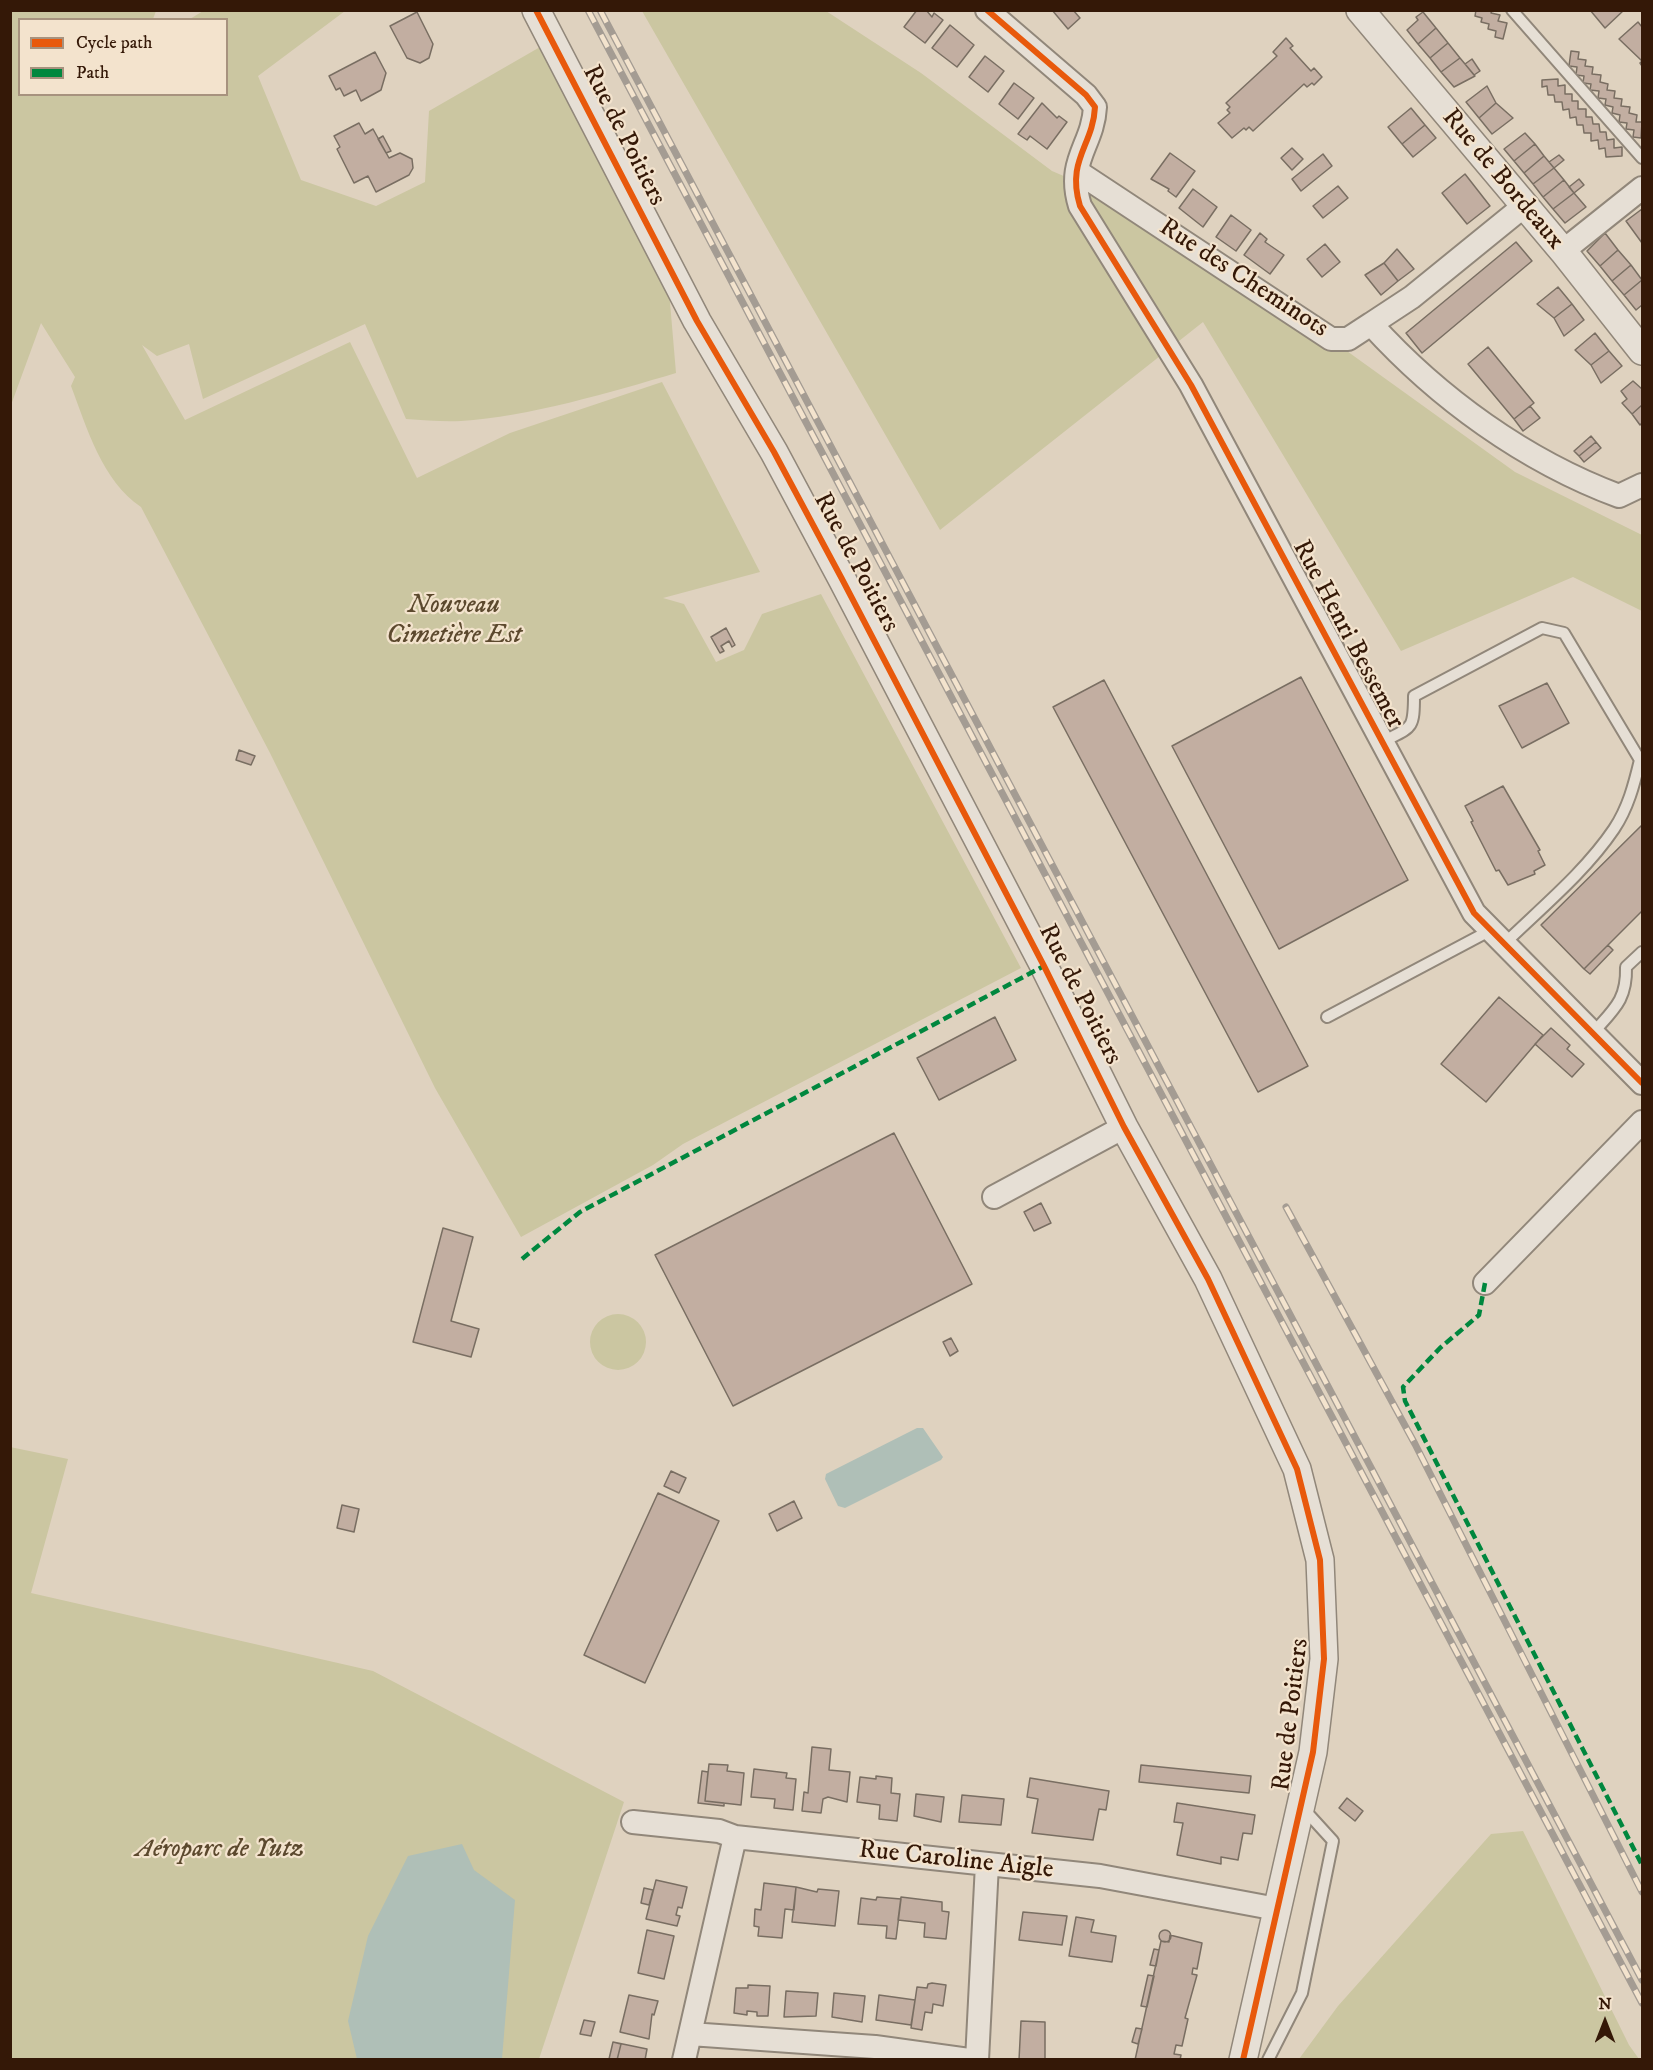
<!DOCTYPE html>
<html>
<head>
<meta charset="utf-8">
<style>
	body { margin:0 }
	#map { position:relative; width:1653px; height:2070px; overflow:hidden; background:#dfd2bf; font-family:"IM FELL DW Pica",serif }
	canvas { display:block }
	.frame { position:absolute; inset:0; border:12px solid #341807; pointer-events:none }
	.legend { position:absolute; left:18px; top:18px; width:210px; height:78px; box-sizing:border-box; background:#f3e3cd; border:2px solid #a7927e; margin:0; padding:8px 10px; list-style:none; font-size:18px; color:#341807 }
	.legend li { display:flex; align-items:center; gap:12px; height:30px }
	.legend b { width:30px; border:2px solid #a7927e }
	.north { position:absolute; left:1575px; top:1992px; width:60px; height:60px; -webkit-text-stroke:4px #f3e3cd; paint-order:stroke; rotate:0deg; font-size:16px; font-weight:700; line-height:24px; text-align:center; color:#341807 }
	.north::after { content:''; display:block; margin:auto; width:21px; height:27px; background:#341807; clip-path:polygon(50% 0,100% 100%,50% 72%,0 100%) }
</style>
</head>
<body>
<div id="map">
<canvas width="1653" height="2070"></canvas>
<div class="frame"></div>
<ul class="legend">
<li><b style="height:8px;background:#e8590c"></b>Cycle path</li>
<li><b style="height:8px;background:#00873e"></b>Path</li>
</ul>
<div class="north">N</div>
</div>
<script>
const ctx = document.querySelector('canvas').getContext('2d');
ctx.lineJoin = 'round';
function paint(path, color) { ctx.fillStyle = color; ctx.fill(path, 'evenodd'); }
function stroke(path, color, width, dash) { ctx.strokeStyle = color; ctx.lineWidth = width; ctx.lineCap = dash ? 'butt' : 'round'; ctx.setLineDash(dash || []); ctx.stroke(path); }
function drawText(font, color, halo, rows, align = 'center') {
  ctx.font = font + ' "IM FELL DW Pica",serif'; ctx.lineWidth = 4.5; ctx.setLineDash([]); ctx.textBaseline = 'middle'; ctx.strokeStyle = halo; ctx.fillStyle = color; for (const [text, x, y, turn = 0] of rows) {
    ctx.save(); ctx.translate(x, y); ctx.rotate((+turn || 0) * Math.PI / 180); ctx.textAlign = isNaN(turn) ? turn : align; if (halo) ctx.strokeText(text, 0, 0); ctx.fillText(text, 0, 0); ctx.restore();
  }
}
const green = new Path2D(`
	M11 11H156L153 19 20 20V94H226V20L190 19 203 11H345L258 76 301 180 376 206 425 182 429 111 547 43 667 267 676 373C612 392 527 417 461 421 443 422 424 420 406 419L365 324 203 399 189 344 157 356 142 345 185 420 350 342 417 478 510 433 662 382 760 572 663 598 684 604 716 662 744 650 762 614 821 594 1021 968 683 1144 653 1165 521 1237 435 1088 270 753 141 507C102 481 87 428 71 386L75 377 41 323 11 405Z
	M642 11H826L921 73 1052 171 1087 186 1276 300 1515 472 1642 535V611L1573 577 1401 651 1203 322 940 530Z
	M590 1342a28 28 0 1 1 56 0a28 28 0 1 1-56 0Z
	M10 1447 68 1459 31 1593 373 1671 624 1802 539 2059H11Z
	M1523 1831 1629 2045 1639 2059H1299L1338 2006 1491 1834Z`);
const water = new Path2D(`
	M917 1428H923L943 1457 941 1460 845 1508 838 1506 825 1479 826 1474Z
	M462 1844 474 1870 515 1900 502 2059H357L348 2021 368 1936 408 1856Z`);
const building = new Path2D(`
	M917 10H926L932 17 934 13 943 20 925 43 904 27Z
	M1052 10H1073L1080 18 1068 29Z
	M1476 10H1492L1491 13 1500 15 1498 21 1507 23 1503 39 1495 37 1496 31 1488 29 1489 24 1481 22 1482 18 1475 16Z
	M1590 10H1624L1605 28Z
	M417 12 433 44 429 58 420 63 407 58 390 26Z
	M1423 12 1436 28 1418 44 1407 30 1418 20 1416 17Z
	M1638 22 1642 27V66L1640 63 1642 61 1619 39Z
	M950 25 974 45 957 67 932 48Z
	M1436 28 1448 43 1430 58 1418 44Z
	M1286 38 1293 46 1290 48 1311 71 1314 68 1322 77 1314 85 1312 83 1307 87 1304 84 1253 131 1249 127 1246 130 1244 128 1232 138 1218 123 1230 113 1227 110 1230 107 1226 103 1277 56 1273 52Z
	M1448 43 1460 58 1441 72 1430 58Z
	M1571 51 1579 52 1578 59 1586 60 1585 66 1593 67 1592 74 1601 75 1600 82 1608 84 1607 90 1615 91 1614 98 1622 99 1621 106 1630 107 1629 113 1637 115 1636 122H1642L1641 138 1633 137 1634 130 1626 129 1627 123 1619 122 1620 115 1612 113 1613 107 1605 105 1606 99 1598 98 1599 91 1590 90 1591 84 1583 83 1584 76 1576 75 1577 67 1569 66Z
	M375 52 386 73 381 90 361 101 356 90 344 96 340 88 336 90 329 76Z
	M985 56 1004 71 988 92 969 77Z
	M1460 58 1475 76 1454 87 1441 72Z
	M1472 59 1480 71 1474 75 1465 64Z
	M1558 79V86L1565 85V94H1572V101H1578V109H1586V117H1592L1593 124H1599L1600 132H1606L1607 140 1614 139V148L1622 147V156L1606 157 1605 148 1599 149 1598 140 1591 141V133H1584L1583 125H1577L1576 117 1570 118 1569 109 1563 110 1562 102H1555L1554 95H1548L1547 86 1542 87V80Z
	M1014 83 1034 98 1018 119 999 104Z
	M1487 86 1496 103 1479 118 1466 102Z
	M1042 103 1057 118 1059 116 1067 122 1047 149 1030 136 1027 140 1018 134Z
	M1496 103 1513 118 1492 134 1479 118Z
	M1411 108 1425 125 1402 144 1388 127Z
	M359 123 365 134 373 129 389 158 400 153 412 159 413 168 409 175 376 192 368 176 354 183 337 149 340 147 334 136Z
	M1425 125 1436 138 1413 157 1402 144Z
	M1525 133 1535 144 1514 161 1504 149Z
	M383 136 391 151 386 153 378 139Z
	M1535 144 1544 156 1524 173 1514 161Z
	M1292 148 1303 159 1292 170 1281 158Z
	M1170 153 1195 171 1176 197 1168 191 1169 189 1151 179Z
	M1323 154 1332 166 1301 191 1292 179Z
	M1559 155 1564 160 1554 168 1549 162Z
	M1544 156 1554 168 1533 184 1524 173Z
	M1554 168 1564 180 1543 197 1533 184Z
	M1465 174 1490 206 1467 224 1442 193Z
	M1579 179 1584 185 1574 193 1569 187Z
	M1564 180 1574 193 1553 209 1543 197Z
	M1338 186 1348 198 1323 218 1313 206Z
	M1193 189 1217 207 1203 227 1179 208Z
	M1574 193 1586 207 1565 223 1553 209Z
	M1642 209V243L1626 221Z
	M1231 215 1251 230 1236 251 1216 237Z
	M1260 233 1267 239 1265 242 1284 255 1270 274 1244 255Z
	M1605 233 1618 250 1600 266 1587 251Z
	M1516 242 1532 261 1422 353 1406 333Z
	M1325 244 1340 262 1322 277 1307 259Z
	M1397 249 1414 269 1398 281 1384 263Z
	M1618 250 1631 265 1612 281 1600 266Z
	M1384 263 1398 281 1381 295 1365 275Z
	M1631 265 1642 280 1624 295 1612 281Z
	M1642 280V305L1636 310 1624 295Z
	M1558 287 1572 304 1554 318 1537 304Z
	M1572 304 1584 320 1564 336 1554 318Z
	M1595 333 1609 351 1591 365 1575 350Z
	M1488 347 1534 403 1514 419 1468 364Z
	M1609 351 1622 366 1601 383 1591 365Z
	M1633 381 1642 389V405L1632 414 1622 403 1627 399 1621 391Z
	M1642 405V423L1640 425 1632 414Z
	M1530 406 1540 418 1523 431 1514 419Z
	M1591 436 1596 442 1579 456 1574 451Z
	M1596 442 1601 448 1584 462 1579 456Z
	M726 628 735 645 732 647 729 641 721 646 724 651 720 653 711 637Z
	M1301 677 1408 880 1279 949 1172 746Z
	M1104 680 1308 1066 1258 1092 1053 707Z
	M1547 683 1569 723 1522 748 1499 706Z
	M239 750 255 756 251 765 236 760Z
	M1503 786 1540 850 1538 851 1545 865 1534 871 1535 874 1508 885 1499 870 1496 871 1471 822 1473 821 1465 806Z
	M1642 825V911L1584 969 1541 925Z
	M1608 945 1613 950 1590 974 1584 969Z
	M1499 997 1543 1035 1486 1102 1441 1064Z
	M995 1017 1016 1060 939 1100 917 1058Z
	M1551 1028 1570 1045 1567 1049 1584 1064 1572 1077 1535 1044Z
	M894 1133 972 1284 733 1406 655 1255Z
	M1041 1203 1051 1223 1034 1231 1024 1212Z
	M443 1228 473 1237 451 1321 479 1329 471 1357 413 1342Z
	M951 1338 958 1351 950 1356 943 1342Z
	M671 1471 686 1478 679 1493 664 1486Z
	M658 1493 719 1521 645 1683 584 1655Z
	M794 1501 802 1518 777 1531 769 1514Z
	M342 1505 359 1509 354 1532 337 1528Z
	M812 1747 831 1749 829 1770 850 1772 847 1802 828 1797 823 1799 821 1813 802 1811 804 1792 808 1793Z
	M709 1764 728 1765 727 1771 744 1773 741 1805 705 1801Z
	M1141 1765 1251 1776 1249 1793 1139 1782Z
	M754 1769 787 1773 786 1778 796 1779 793 1810 774 1808 775 1799 751 1797Z
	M702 1771 708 1772 705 1801 724 1803V1806L698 1803Z
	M876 1776 892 1778 891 1793 900 1794 897 1821 879 1819 880 1805 857 1802 860 1777 876 1779Z
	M1030 1778 1109 1791 1106 1810 1099 1809 1093 1840 1032 1833 1038 1799 1027 1797Z
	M916 1794 944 1797 941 1822 914 1816Z
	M962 1795 1004 1799 1001 1825 959 1822Z
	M1347 1798 1363 1811 1355 1821 1339 1808Z
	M1177 1803 1255 1815 1252 1834 1243 1833 1238 1860 1221 1857V1864L1177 1855 1183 1823 1174 1822Z
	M656 1880 687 1887 682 1908 678 1907 676 1915 680 1916 677 1926 646 1919Z
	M764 1883 796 1887 794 1910 785 1909 782 1938 758 1936 759 1927 754 1926 755 1909 761 1910Z
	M796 1887 817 1892 818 1889 839 1891 835 1926 792 1922Z
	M644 1888 653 1890 649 1905 641 1903Z
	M877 1897 901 1899 896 1939 886 1938 887 1926 858 1924 861 1898 876 1900Z
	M901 1897 942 1902V1911L949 1912 946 1939 924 1937 925 1923 898 1920Z
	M1023 1912 1067 1916 1062 1945 1019 1940Z
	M1076 1917 1094 1920 1091 1932 1116 1936 1112 1962 1069 1956Z
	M647 1930 674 1936 664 1979 638 1973Z
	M1159 1936a6 6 0 1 1 12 0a6 6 0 1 1-12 0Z
	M1170 1935 1202 1943 1197 1969 1193 1968 1192 1974 1197 1975 1185 2018 1188 2019 1182 2046 1176 2045 1174 2054 1181 2055 1180 2060H1135L1161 1941 1169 1942Z
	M1154 1949 1159 1950 1156 1966 1150 1965Z
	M1148 1975 1154 1976 1147 2007 1141 2006Z
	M932 1983 946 1985 943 2006 933 2004 932 2013 925 2012 922 2030 911 2028 917 1987 927 1988 928 1984Z
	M748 1985 770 1986 768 2016H757V2012L747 2011V2015L734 2013 736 1988H748Z
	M786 1991 818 1993 816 2016 784 2017Z
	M834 1993 865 1996 862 2022 832 2017Z
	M629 1995 658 2001 654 2015 652 2014 649 2039 620 2032Z
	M879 1995 915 2000 911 2025 876 2020Z
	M584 2020 595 2022 591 2036 580 2034Z
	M1021 2021 1045 2022V2060H1019Z
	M1136 2028 1142 2029 1138 2044 1132 2042Z
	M613 2042 647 2049 645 2060H617L621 2044Z
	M613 2042 621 2044 617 2060 609 2059Z`);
const service = new Path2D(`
	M1512 10 1642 158
	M1382 742C1412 727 1414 730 1414 696L1542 628 1564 633 1640 760C1634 785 1628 808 1614 829 1585 872 1541 908 1504 944
	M1327 1017 1491 930
	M1593 1033C1614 1009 1627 1000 1626 967L1642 952
	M1268 2060 1302 1993 1333 1841 1302 1807`);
const minor = new Path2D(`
	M987 10 1086 95 1095 107C1093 146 1066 160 1080 206L1191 385 1474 913 1642 1083
	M1078 167 1081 174 1331 339H1348L1371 324C1438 398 1525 461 1619 496L1642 485
	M1563 251 1642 188
	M1371 324 1412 297 1524 206
	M994 1197 1124 1127
	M1485 1283 1642 1122
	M633 1822 719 1831 735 1837 1100 1876 1277 1909
	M690 2034 875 2047 969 2060
	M684 2060 735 1837
	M977 2060 987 1864`);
const tertiary = new Path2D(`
	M536 10 697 321 774 452 842 579 1044 966 1124 1127 1208 1279 1297 1469 1320 1560 1324 1659 1313 1752 1243 2060
	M1360 10 1563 251 1642 351`);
const rail = new Path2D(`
	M588 10 1642 2003
	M600 10 1642 1980
	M1286 1207 1415 1444 1642 1892`);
const quiet = new Path2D(`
	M522 1259 580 1212 1044 966
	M1485 1283 1479 1315 1440 1348 1403 1387 1405 1401 1642 1865`);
const cycleway = new Path2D(`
	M536 10 697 321 774 452 842 579 1044 966 1124 1127 1208 1279 1297 1469 1320 1560 1324 1659 1313 1752 1243 2060
	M987 10 1086 95 1095 107C1093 146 1066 160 1080 206L1191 385 1474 913 1642 1083`);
const streetNames = [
	["Rue de Poitiers",623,136,63],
	["Rue de Bordeaux",1502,180,50],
	["Rue des Cheminots",1243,279,33],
	["Rue de Poitiers",855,563,62],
	["Rue Henri Bessemer",1347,635,62],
	["Rue de Poitiers",1079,995,63],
	["Rue de Poitiers",1292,1715,-83],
	["Rue Caroline Aigle",956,1861,6]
];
const parkNames = [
	["Nouveau",454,607],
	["Cimetière Est",454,637],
	["Aéroparc de Yutz",220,1851]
];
paint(green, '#cbc6a1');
paint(water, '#afbfb7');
paint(building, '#c2aea1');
stroke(building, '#796e62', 1.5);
stroke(service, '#91877a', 14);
stroke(minor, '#91877a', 26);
stroke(tertiary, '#91877a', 30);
stroke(service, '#e6dfd5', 10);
stroke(minor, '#e6dfd5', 22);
stroke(tertiary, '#e6dfd5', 27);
stroke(rail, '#a49c93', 7);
stroke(rail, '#f3e3cd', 4.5, [14]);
stroke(quiet, '#00873e', 4.5, [9, 4.5]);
stroke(cycleway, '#e8590c', 6);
drawText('26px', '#341807', '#f3e3cd', streetNames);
drawText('italic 26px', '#5c492e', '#f3e3cd', parkNames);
</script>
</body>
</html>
